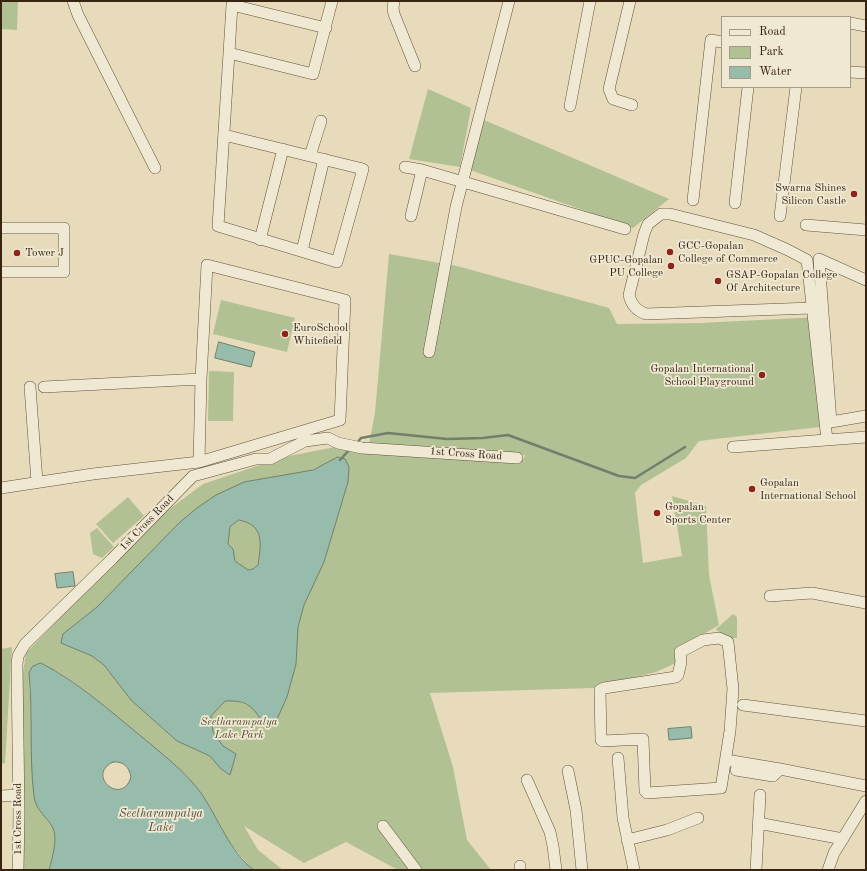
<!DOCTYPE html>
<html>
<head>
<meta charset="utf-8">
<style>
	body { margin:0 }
	#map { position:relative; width:867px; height:871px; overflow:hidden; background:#e7dbbb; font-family:"Old Standard TT",serif }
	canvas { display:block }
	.frame { position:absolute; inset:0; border:2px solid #372411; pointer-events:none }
	.legend { position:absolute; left:721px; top:16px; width:130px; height:72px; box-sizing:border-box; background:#efe8d3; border:1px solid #a59a85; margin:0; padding:5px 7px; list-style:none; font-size:12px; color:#372411 }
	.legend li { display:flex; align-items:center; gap:8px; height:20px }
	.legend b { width:20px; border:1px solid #a59a85 }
</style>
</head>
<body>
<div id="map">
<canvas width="867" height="871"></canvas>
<div class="frame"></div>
<ul class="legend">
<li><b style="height:5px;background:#efe8d3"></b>Road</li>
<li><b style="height:11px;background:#b1c193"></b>Park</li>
<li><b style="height:11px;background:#97bcab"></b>Water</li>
</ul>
</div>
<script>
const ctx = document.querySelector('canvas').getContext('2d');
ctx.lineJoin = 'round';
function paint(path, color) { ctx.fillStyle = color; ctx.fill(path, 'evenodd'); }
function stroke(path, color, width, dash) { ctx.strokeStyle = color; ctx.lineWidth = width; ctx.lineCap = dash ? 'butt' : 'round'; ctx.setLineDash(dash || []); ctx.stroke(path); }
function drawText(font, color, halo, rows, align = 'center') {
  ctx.font = font + ' "Old Standard TT",serif'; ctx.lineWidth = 3.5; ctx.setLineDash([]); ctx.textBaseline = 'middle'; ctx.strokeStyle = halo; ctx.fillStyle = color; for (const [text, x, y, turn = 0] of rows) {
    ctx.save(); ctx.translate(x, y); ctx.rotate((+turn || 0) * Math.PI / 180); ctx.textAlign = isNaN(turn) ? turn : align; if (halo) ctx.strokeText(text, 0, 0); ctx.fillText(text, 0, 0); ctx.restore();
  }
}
const green = new Path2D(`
	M1 1H18L17 30 1 29Z
	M428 89 471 108 460 167 409 159Z
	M484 120 669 199 633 228 470 170Z
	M389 254 457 266 609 308 617 324 700 323 820 317 828 426 699 441 686 458 641 485 635 493 643 563 682 556 672 496 706 506 709 575 719 625 675 651 678 662 656 672 593 688 430 693 453 767 467 840 491 870H398L346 842 304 863 244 826 258 850 283 870H254L250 867 230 843 201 793 186 775 126 724 76 684 55 670 29 673 34 798 38 809 53 827 55 834 54 853 49 870H23L24 840 21 685 26 653 151 523 203 484 284 457 335 447 367 452 523 460 525 455 369 444 375 413ZM338 457 349 467 348 482 324 562 304 605 298 627 296 664 252 707 236 701H225L211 716 213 732 223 746 236 754 230 775 221 769 210 756 177 741 131 700 104 665 92 656 61 643 63 634 97 607 180 522 197 508 244 482 313 470Z
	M221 300 295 318 287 352 213 334Z
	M209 371 234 372 233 421H208Z
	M128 497 144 516 113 543 96 524Z
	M239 520C266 526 261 543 258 565L253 569 248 570 235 561 228 544 230 527Z
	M97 528 114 547 102 558 93 554 90 533Z
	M733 614 737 617V638H724L716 629Z
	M12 647 5 763 1 764V649Z`);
const water = new Path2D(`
	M219 342 255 352 251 367 215 358Z
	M338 457 345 459 349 467 348 482 324 562 304 605 298 627 296 664 287 697 274 726 266 727C253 708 250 700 225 701L211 716 213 732 223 746 236 754 230 775 221 769 210 756 177 741 131 700 104 665 92 656 61 643 63 634 97 607 180 522 197 508 216 495 244 482 313 470ZM239 520C265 525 261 544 258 565L253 569 248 570 235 561 233 549 228 544 230 527Z
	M73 572 75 586 57 588 55 574Z
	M41 663C78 682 110 711 142 737 162 754 185 771 201 793 217 816 231 854 254 870H49C52 859 58 839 53 828 47 816 36 812 34 796 29 756 33 714 29 673L32 667ZM113 762C124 761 129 767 131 777 122 807 85 775 113 762Z
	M691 727 692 738 669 740 668 729Z`);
const stream = new Path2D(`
	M357 443 361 438 388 433 447 439 483 438 508 435 619 476 635 478 685 447
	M340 460 350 449`);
const minor = new Path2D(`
	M73 1 78 15 155 168
	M394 1 393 8 394 14 415 66
	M630 1 609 89 613 99 632 105
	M850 23 866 26
	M326 28 232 5 229 53 313 74 332 1
	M850 72 866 73
	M570 106 590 1
	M224 135 363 169 337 262 218 226 229 53
	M310 156 321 121
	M405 167 422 170
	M693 200 711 40 722 42
	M735 203 748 87
	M411 216 422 170 625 229
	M780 216 796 87
	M806 225 866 230
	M1 228H64V272H1
	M260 240 283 149
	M302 251 324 159
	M866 280 819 259 831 422 866 416
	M812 308 646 314C637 311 631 304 629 295L644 234 648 224 661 214H670L754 235 788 250 807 260 827 440
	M429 352 456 207 509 1
	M30 387 37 482
	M44 387 201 379
	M733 447 866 437
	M1 488 93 474 199 462 340 420 345 300 207 265 201 379 199 462
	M770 596 812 593 866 603
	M719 638 728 642 733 689 730 731 721 788 647 793 645 791 643 739 603 741 601 740 600 690 604 688 676 677 678 675 681 662 680 652 703 640Z
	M743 705 866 721
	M618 758 623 818 634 870
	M726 760 780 769 866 786
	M736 770 773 776 780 769
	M568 771 576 810 582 870
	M527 780 550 832 553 846 556 870
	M1 796 19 795
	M758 823 843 839
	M383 826 416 870
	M627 840 667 830 698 818
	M520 866V870
	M18 870 19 814 17 664 18 656 25 644 112 559 193 476 256 459H270L305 441 328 438 338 443 362 448 517 458
	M756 870 760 795
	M828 870 834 853 866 801`);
const markers = [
	[854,194,4,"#8f2418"],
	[670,252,4,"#8f2418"],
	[17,253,4,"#8f2418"],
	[671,266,4,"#8f2418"],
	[718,281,4,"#8f2418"],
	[285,334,4,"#8f2418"],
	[762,375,4,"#8f2418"],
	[752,489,4,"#8f2418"],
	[657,513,4,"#8f2418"]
];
const poiNames = [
	["Swarna Shines",846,188,"right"],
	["Silicon Castle",846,201,"right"],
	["GCC-Gopalan",678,246],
	["College of Commerce",678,259],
	["Tower J",25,253],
	["GPUC-Gopalan",663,260,"right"],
	["PU College",663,273,"right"],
	["GSAP-Gopalan College",726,275],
	["Of Architecture",726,288],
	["EuroSchool",293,328],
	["Whitefield",293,341],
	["Gopalan International",754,369,"right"],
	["School Playground",754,382,"right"],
	["Gopalan",760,483],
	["International School",760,496],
	["Gopalan",665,507],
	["Sports Center",665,520]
];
const streetNames = [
	["1st Cross Road",466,454,4],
	["1st Cross Road",147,523,-46],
	["1st Cross Road",18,819,-90]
];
const parkNames = [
	["Seetharampalya",239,722],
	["Lake Park",239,735]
];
const waterNames = [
	["Seetharampalya",161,814],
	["Lake",161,828]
];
paint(green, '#b1c193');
paint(water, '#97bcab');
stroke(water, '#717f6d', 1);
stroke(stream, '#717f6d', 2.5);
stroke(minor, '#63523c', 12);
stroke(minor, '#efe8d3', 11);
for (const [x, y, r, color] of markers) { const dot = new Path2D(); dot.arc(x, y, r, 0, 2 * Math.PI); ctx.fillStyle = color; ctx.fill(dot); stroke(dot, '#efe8d3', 1.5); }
drawText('11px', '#372411', '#efe8d3', poiNames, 'left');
drawText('11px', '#372411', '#efe8d3', streetNames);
drawText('italic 11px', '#564b32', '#efe8d3', parkNames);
drawText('italic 12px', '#4f4a38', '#efe8d3', waterNames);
</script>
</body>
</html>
